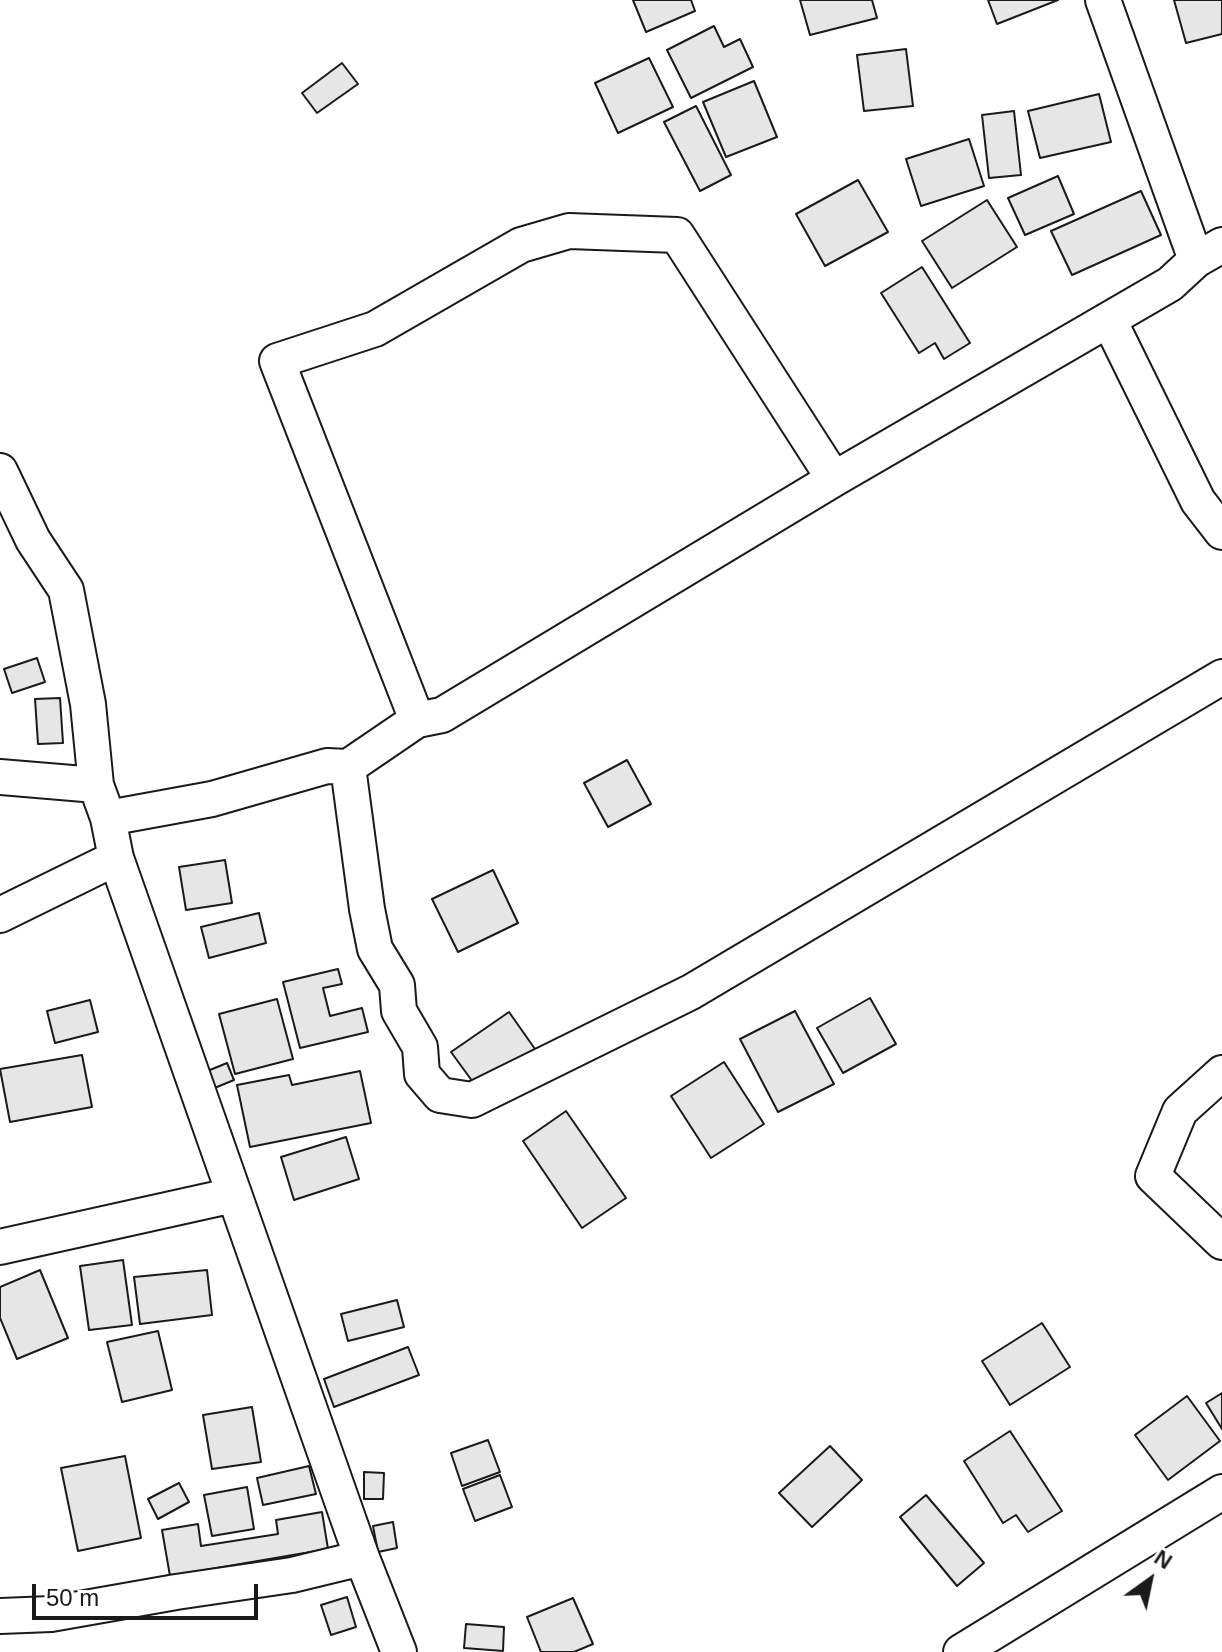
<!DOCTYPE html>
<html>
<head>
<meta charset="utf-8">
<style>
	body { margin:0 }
	#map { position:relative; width:1222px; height:1652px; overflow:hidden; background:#fff; font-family:Helvetica,sans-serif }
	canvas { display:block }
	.north { position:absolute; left:1110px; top:1540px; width:80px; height:80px; -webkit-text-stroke:6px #fff; paint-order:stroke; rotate:33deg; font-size:22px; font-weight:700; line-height:32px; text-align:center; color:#1a1a1a }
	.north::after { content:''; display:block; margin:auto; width:28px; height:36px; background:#1a1a1a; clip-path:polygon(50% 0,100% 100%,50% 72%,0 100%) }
	.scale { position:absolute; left:32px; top:1584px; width:226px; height:36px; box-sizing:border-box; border:4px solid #1a1a1a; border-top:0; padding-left:10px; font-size:24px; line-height:28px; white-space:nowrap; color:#1a1a1a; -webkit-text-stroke:6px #fff; paint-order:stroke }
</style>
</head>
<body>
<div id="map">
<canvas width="1222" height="1652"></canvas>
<div class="north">N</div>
<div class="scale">50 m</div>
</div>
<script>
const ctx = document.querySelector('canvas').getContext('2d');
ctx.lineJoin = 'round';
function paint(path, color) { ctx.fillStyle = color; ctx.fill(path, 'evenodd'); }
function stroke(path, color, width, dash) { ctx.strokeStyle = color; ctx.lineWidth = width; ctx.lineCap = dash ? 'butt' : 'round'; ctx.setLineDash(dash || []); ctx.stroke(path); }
const building = new Path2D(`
	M633 0H691L695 11 646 32Z
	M800 0H872L877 18 810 35Z
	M988 0H1058L997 24Z
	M1174 0H1222V34L1186 43Z
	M714 26 724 47 740 39 753 67 691 98 667 50Z
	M906 49 913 106 864 111 857 55Z
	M649 58 673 107 618 133 595 83Z
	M342 63 358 84 317 113 302 93Z
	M754 81 777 137 726 157 703 102Z
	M1099 94 1111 142 1040 158 1028 111Z
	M696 106 731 175 700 191 664 122Z
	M1014 111 1021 175 989 178 982 115Z
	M969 139 984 186 921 206 906 159Z
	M1058 176 1074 214 1025 235 1008 198Z
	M858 180 888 232 825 266 796 214Z
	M1141 191 1161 235 1072 275 1051 231Z
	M987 200 1017 247 952 288 922 241Z
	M922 267 970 343 944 359 935 343 919 353 881 293Z
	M37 658 45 682 12 693 4 669Z
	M60 698 63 743 38 744 35 699Z
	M627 760 651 804 608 827 584 783Z
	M225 860 232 903 186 910 179 867Z
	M493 870 518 923 458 952 432 899Z
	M259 913 266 943 209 958 201 927Z
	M338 969 342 984 323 988 330 1016 362 1008 368 1032 300 1048 283 982Z
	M870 998 896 1044 843 1073 817 1028Z
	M277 999 293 1059 235 1074 219 1014Z
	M90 1000 98 1032 55 1043 47 1011Z
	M795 1011 834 1084 778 1112 740 1039Z
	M509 1012 535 1049 478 1089 451 1052Z
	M82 1055 92 1107 10 1122 0 1069Z
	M724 1062 764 1124 711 1158 671 1096Z
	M227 1063 234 1080 212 1089 205 1072Z
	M360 1071 371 1123 250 1147 237 1085 289 1075 292 1085Z
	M566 1111 626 1198 582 1228 523 1141Z
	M346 1137 359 1179 294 1200 281 1157Z
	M123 1260 132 1325 89 1330 80 1266Z
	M40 1270 68 1338 17 1359 0 1318V1287Z
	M207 1270 212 1315 140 1324 134 1277Z
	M397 1300 404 1327 348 1341 341 1314Z
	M1042 1323 1070 1367 1010 1405 982 1361Z
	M158 1331 172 1390 122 1402 107 1342Z
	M408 1347 419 1375 334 1407 324 1379Z
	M1222 1393V1429L1206 1403Z
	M1187 1396 1220 1441 1168 1480 1135 1435Z
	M252 1407 261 1462 212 1469 203 1415Z
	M1010 1431 1062 1511 1028 1532 1016 1515 1003 1523 964 1461Z
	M488 1440 500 1472 462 1486 451 1453Z
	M830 1446 862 1480 812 1527 779 1493Z
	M125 1456 141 1538 78 1551 61 1468Z
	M309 1466 316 1494 263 1505 257 1478Z
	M364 1472 384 1473 383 1499H364Z
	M500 1475 512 1507 475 1521 463 1489Z
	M179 1483 189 1502 158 1519 148 1499Z
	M247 1487 254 1529 212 1536 204 1495Z
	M926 1495 984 1563 957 1586 900 1517Z
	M322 1512 328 1549 170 1576 162 1530 198 1524 201 1546 278 1534 276 1520Z
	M393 1522 397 1548 378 1552 373 1526Z
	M347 1597 356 1627 331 1635 321 1605Z
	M573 1598 593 1644 574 1652H541L527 1617Z
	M466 1624 504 1627 503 1651 464 1648Z`);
const minor = new Path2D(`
	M1103 0 1196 260
	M1109 320 1198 501 1222 532
	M0 471 33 540 66 590 88 704 96 785 108 818 116 858 362 1558 399 1652
	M417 720 277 361 375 329 521 245 569 231 677 235 834 479
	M348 767 367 909 375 949 397 985 399 1011 420 1047 422 1074 440 1095 472 1100 691 992 1222 677
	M0 777 96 785
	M108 818 212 799 327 766 348 767 417 720 442 715 834 479 1170 284 1196 260 1222 245
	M0 915 116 858
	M1222 1073 1180 1111 1153 1176 1222 1242
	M0 1247 234 1195
	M0 1616 51 1614 176 1592 292 1575 362 1558
	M961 1652 1222 1492`);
paint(building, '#e6e6e6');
stroke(building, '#1a1a1a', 2);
stroke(minor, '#1a1a1a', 38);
stroke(minor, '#fff', 34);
</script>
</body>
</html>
